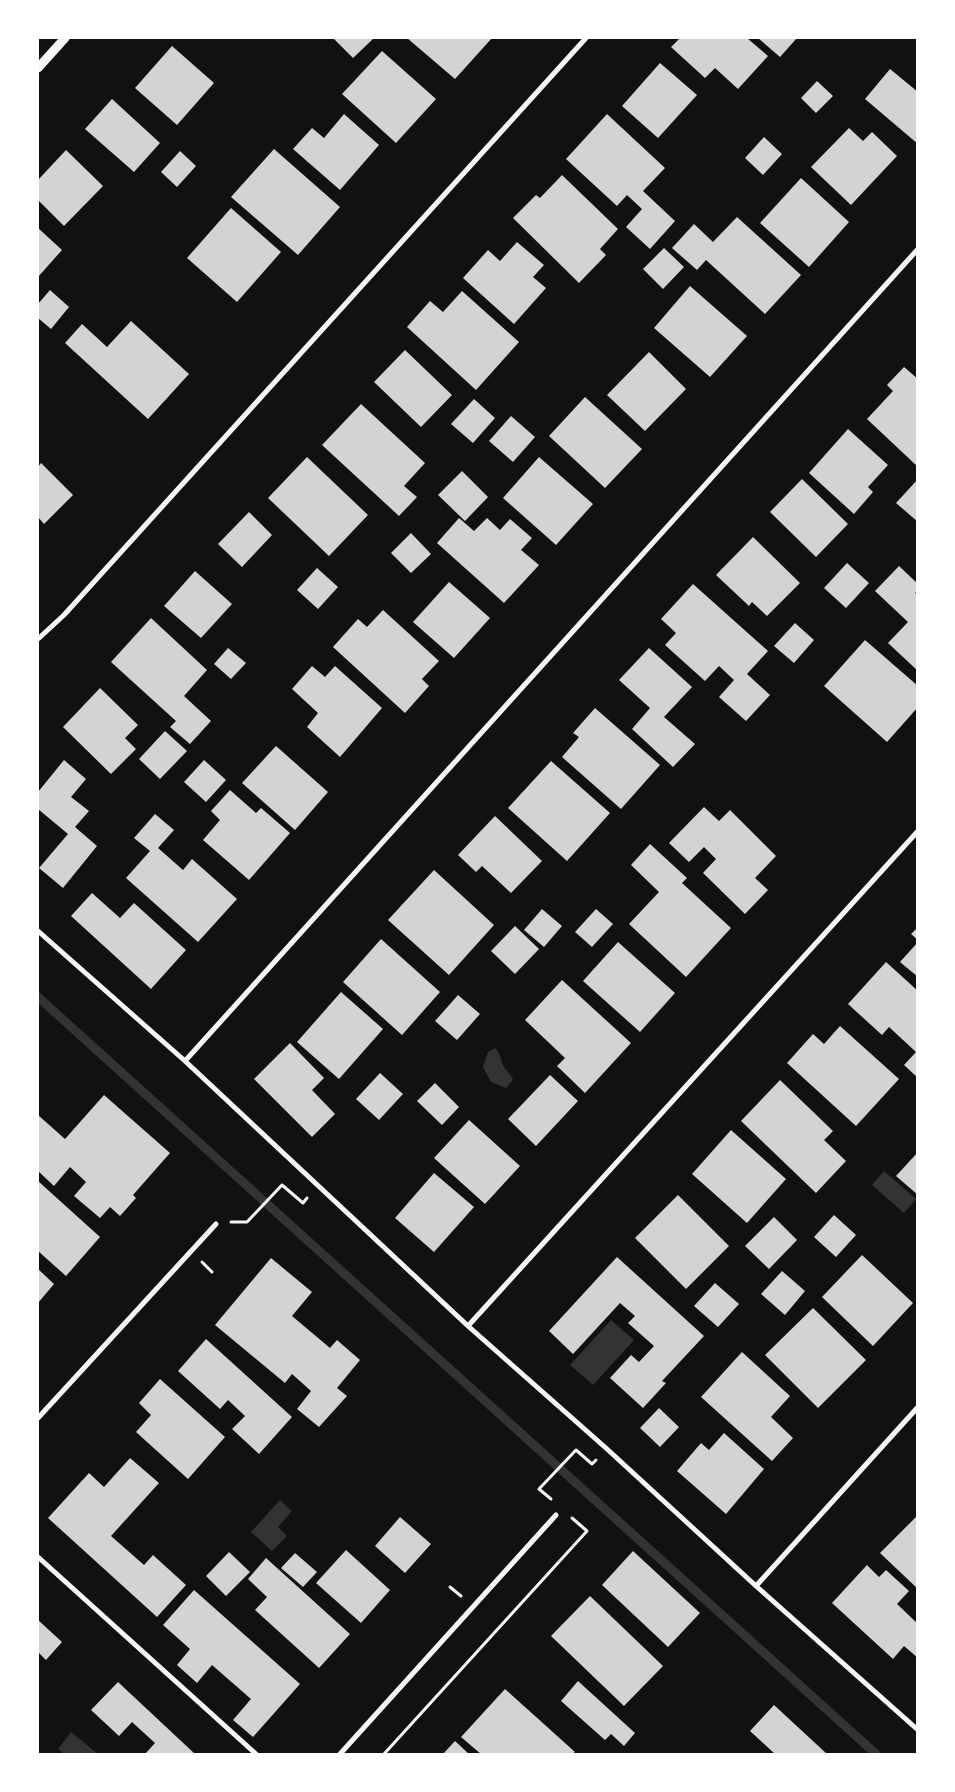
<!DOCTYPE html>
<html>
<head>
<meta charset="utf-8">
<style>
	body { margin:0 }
	#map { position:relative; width:955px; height:1792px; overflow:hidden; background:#111; font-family:"PT Sans Narrow",sans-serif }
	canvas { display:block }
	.frame { position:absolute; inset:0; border:39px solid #fff; pointer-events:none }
</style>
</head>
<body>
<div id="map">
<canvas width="955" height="1792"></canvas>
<div class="frame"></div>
</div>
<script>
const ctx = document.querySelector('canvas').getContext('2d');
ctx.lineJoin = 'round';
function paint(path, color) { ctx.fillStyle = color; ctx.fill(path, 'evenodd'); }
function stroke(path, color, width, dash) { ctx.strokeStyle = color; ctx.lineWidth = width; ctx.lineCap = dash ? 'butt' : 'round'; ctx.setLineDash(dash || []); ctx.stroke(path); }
const water = new Path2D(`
	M495 1048C501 1054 500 1059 504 1067 507 1072 511 1074 513 1080L506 1088 491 1082 483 1067 488 1052Z
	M884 1171 916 1199 904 1213 872 1185Z
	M611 1320 634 1340 593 1385 570 1365Z
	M280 1500 292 1511 278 1527 287 1536 272 1551 251 1532Z
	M71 1732 98 1754H64L58 1749Z`);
const stream = new Path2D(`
	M38 997 876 1754`);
const building = new Path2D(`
	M333 38H374L353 58Z
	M407 38H492L455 79Z
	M680 38H747L768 56 738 89 715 68 705 78 671 47Z
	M758 38H797L780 57Z
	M172 46 214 83 177 125 135 88Z
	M382 51 436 99 396 143 342 94Z
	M660 63 697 95 658 138 622 106Z
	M890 69 918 92V144L865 99Z
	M817 81 833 96 816 113 801 98Z
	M112 99 160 143 134 172 85 129Z
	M344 114 379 145 340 190 293 149 312 128 324 138Z
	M607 114 665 168 643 191 675 221 650 249 626 227 642 209 627 195 617 206 566 159Z
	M849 128 863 141 872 132 897 156 851 205 811 167Z
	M764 137 782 154 763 175 745 158Z
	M274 149 340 207 298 255 231 197Z
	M66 150 103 186 64 226 38 200V180Z
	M180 151 196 166 177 187 161 172Z
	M562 175 618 229 600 249 606 255 579 283 513 218 536 195 540 198Z
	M801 178 849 222 809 267 760 223Z
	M231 208 281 252 237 302 187 258Z
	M737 217 801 275 765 314 706 260 697 270 672 248 694 224 713 242Z
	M38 228 62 250 38 277Z
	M517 242 544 265 533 277 546 288 514 324 463 278 488 250 500 261Z
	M664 248 684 267 663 289 643 269Z
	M690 286 747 336 710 377 654 328Z
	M50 290 69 307 51 329 38 318V304Z
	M462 291 519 342 476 390 407 327 430 301 443 312Z
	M131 321 189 374 148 419 65 343 82 324 107 347Z
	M405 350 452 395 421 427 374 382Z
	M649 352 686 389 645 431 607 395Z
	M904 367 918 379V467L867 419 893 391 887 385Z
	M585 397 642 449 605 488 549 436Z
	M474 399 495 418 473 443 451 424Z
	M361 404 425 463 404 486 417 497 399 516 322 445Z
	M511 416 535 437 513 462 489 441Z
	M848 429 888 465 868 487 873 492 854 514 809 473Z
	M307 457 368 515 329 556 268 498Z
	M539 457 593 504 556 545 503 498Z
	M41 463 73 495 44 524 38 517V467Z
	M462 471 488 497 465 521 438 495Z
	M802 479 848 524 816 557 770 512Z
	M918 479V522L896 503Z
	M249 512 272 535 242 567 218 544Z
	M459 518 474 531 487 518 500 530 510 519 532 538 521 550 539 565 504 603 437 543Z
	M411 533 431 554 411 573 391 553Z
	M753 537 800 583 767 616 752 602 749 606 716 575Z
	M847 563 869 583 846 608 824 588Z
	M899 566 918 584V590L915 593 918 595V671L888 643 908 622 875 591Z
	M317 568 338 587 318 609 297 590Z
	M195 571 232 604 201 638 164 606Z
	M449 582 490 618 454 658 413 622Z
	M693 584 768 651 747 674 770 695 746 721 719 697 734 680 719 666 705 681 665 645 676 633 661 619Z
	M383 610 439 661 422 679 429 686 405 713 333 647 358 619 367 627Z
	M151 618 207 670 184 696 211 721 190 744 170 727 176 721 111 662Z
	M795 623 814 640 794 663 774 646Z
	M865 640 918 686V707L887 742 824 686Z
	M228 648 246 663 231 679 214 664Z
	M649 648 692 687 664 717 695 744 673 767 632 729 650 708 619 680Z
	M312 666 325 677 335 666 382 708 340 757 307 727 318 713 292 689Z
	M100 688 138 725 125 738 136 749 111 774 63 727Z
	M595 708 660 765 621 809 562 757 579 737 573 733Z
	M165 731 187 751 160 779 139 759Z
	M276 746 328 792 295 830 242 783Z
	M64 760 86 779 71 797 89 811 75 827 97 846 63 888 39 868 68 834 38 809V792Z
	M204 760 226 780 206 802 184 782Z
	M551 761 610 813 567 861 508 808Z
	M230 790 256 813 261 808 290 833 249 880 203 840 220 820 211 811Z
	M704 807 719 821 730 810 776 856 755 878 768 890 745 914 703 873 716 859 704 847 689 862 669 843Z
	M155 814 174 830 158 848 183 870 192 859 237 899 198 942 126 878 150 851 134 838Z
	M495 816 542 861 511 893 482 866 476 872 458 855Z
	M650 844 687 878 682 883 731 928 686 977 629 924 659 892 631 865Z
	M434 870 494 925 449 975 388 920Z
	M92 893 120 918 134 903 186 950 151 989 71 916Z
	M542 909 562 926 544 947 524 930Z
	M596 909 613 924 592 947 575 932Z
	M515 926 539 949 515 974 491 951Z
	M918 927V940L911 934Z
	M381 939 440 992 402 1035 343 982Z
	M618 942 675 993 640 1032 583 981Z
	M918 942V977L900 962Z
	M886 962 918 991V1078L904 1065 916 1052 889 1027 882 1035 848 1004Z
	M562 980 631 1043 585 1093 557 1066 565 1058 525 1020Z
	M341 992 383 1029 339 1079 297 1042Z
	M458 995 480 1014 457 1040 435 1021Z
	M840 1026 899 1079 856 1126 787 1063 813 1034 824 1044Z
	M290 1043 324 1078 312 1090 335 1114 312 1137 254 1079Z
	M380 1073 403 1094 379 1120 356 1099Z
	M550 1075 578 1101 536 1146 508 1119Z
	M780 1080 833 1131 824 1140 846 1161 816 1193 741 1121Z
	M435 1083 459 1107 442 1125 417 1101Z
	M104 1095 170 1153 133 1195 136 1198 120 1216 110 1207 100 1218 74 1196 86 1182 70 1167 54 1186 38 1171V1115L65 1139Z
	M469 1120 520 1166 485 1204 434 1158Z
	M731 1130 786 1179 747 1223 692 1174Z
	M918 1152V1195L896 1176Z
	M434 1173 474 1207 434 1252 395 1218Z
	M38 1181 100 1237 66 1276 38 1251Z
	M678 1195 729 1246 686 1289 635 1238Z
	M834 1215 856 1235 836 1257 814 1237Z
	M774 1217 797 1240 769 1269 745 1246Z
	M862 1255 913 1303 873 1346 822 1297Z
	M617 1257 704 1336 662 1381 666 1383 643 1408 610 1378 631 1355 639 1362 654 1346 628 1323 635 1316 620 1303 573 1354 549 1331Z
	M271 1258 312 1292 292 1316 330 1348 337 1340 360 1360 337 1388 347 1396 319 1427 297 1409 311 1391 292 1374 285 1383 215 1325Z
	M38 1269 54 1284 38 1303Z
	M782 1271 805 1291 785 1315 761 1294Z
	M715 1283 739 1304 718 1327 694 1306Z
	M813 1308 866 1360 818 1408 765 1355Z
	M206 1339 292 1417 259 1454 232 1429 245 1416 228 1400 220 1409 178 1371Z
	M742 1352 790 1396 771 1417 793 1438 772 1461 701 1397Z
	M160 1379 225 1437 188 1479 136 1432 151 1415 139 1403Z
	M659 1408 679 1427 660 1447 640 1428Z
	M724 1433 764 1469 726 1514 677 1471 701 1443 709 1450Z
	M130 1458 159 1483 111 1536 144 1565 153 1555 186 1585 157 1617 48 1518 89 1473 104 1487Z
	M918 1515V1589L880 1553Z
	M400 1517 431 1544 405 1573 375 1546Z
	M346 1550 390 1590 361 1623 316 1583Z
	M633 1551 700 1613 668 1647 602 1585Z
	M229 1552 250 1572 226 1596 206 1576Z
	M295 1553 317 1572 303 1587 281 1568Z
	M266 1558 350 1634 319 1668 255 1610 267 1597 248 1579Z
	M867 1565 879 1577 886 1570 909 1591 897 1604 918 1624V1658L904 1646 893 1659 832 1603Z
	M194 1590 300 1684 253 1737 233 1720 251 1699 212 1665 197 1683 177 1665 190 1649 163 1625Z
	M590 1596 663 1666 624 1706 551 1636Z
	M38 1620 62 1642 46 1660 38 1652Z
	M578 1681 635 1733 624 1746 611 1734 605 1740 561 1701Z
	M118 1682 195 1754H145L155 1743 132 1722 119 1736 91 1710Z
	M505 1689 575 1752 572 1754H481L461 1737Z
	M774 1705 827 1754H775L750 1731Z
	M455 1741 469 1754H443Z`);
const path = new Path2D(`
	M231 1222H247L282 1185 303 1203 307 1198
	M202 1262 212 1272
	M551 1499 539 1489 576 1450 592 1464 596 1460
	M450 1587 461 1596
	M384 1754 587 1531 572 1518`);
const minor = new Path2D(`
	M38 639 64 615 586 38
	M38 931 185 1061 468 1326 607 1449 756 1586 918 1730
	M185 1061 918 249
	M468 1326 918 831
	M38 1418 216 1224
	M38 1557 256 1754
	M756 1586 918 1407
	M340 1754 556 1515`);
const tertiary = new Path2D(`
	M38 68 65 38`);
paint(water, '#333');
stroke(stream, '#333', 9);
paint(building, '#d3d3d3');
stroke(path, '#f5f5f5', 3);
stroke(minor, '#f5f5f5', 5);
stroke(tertiary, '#f5f5f5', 9);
</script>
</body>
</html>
